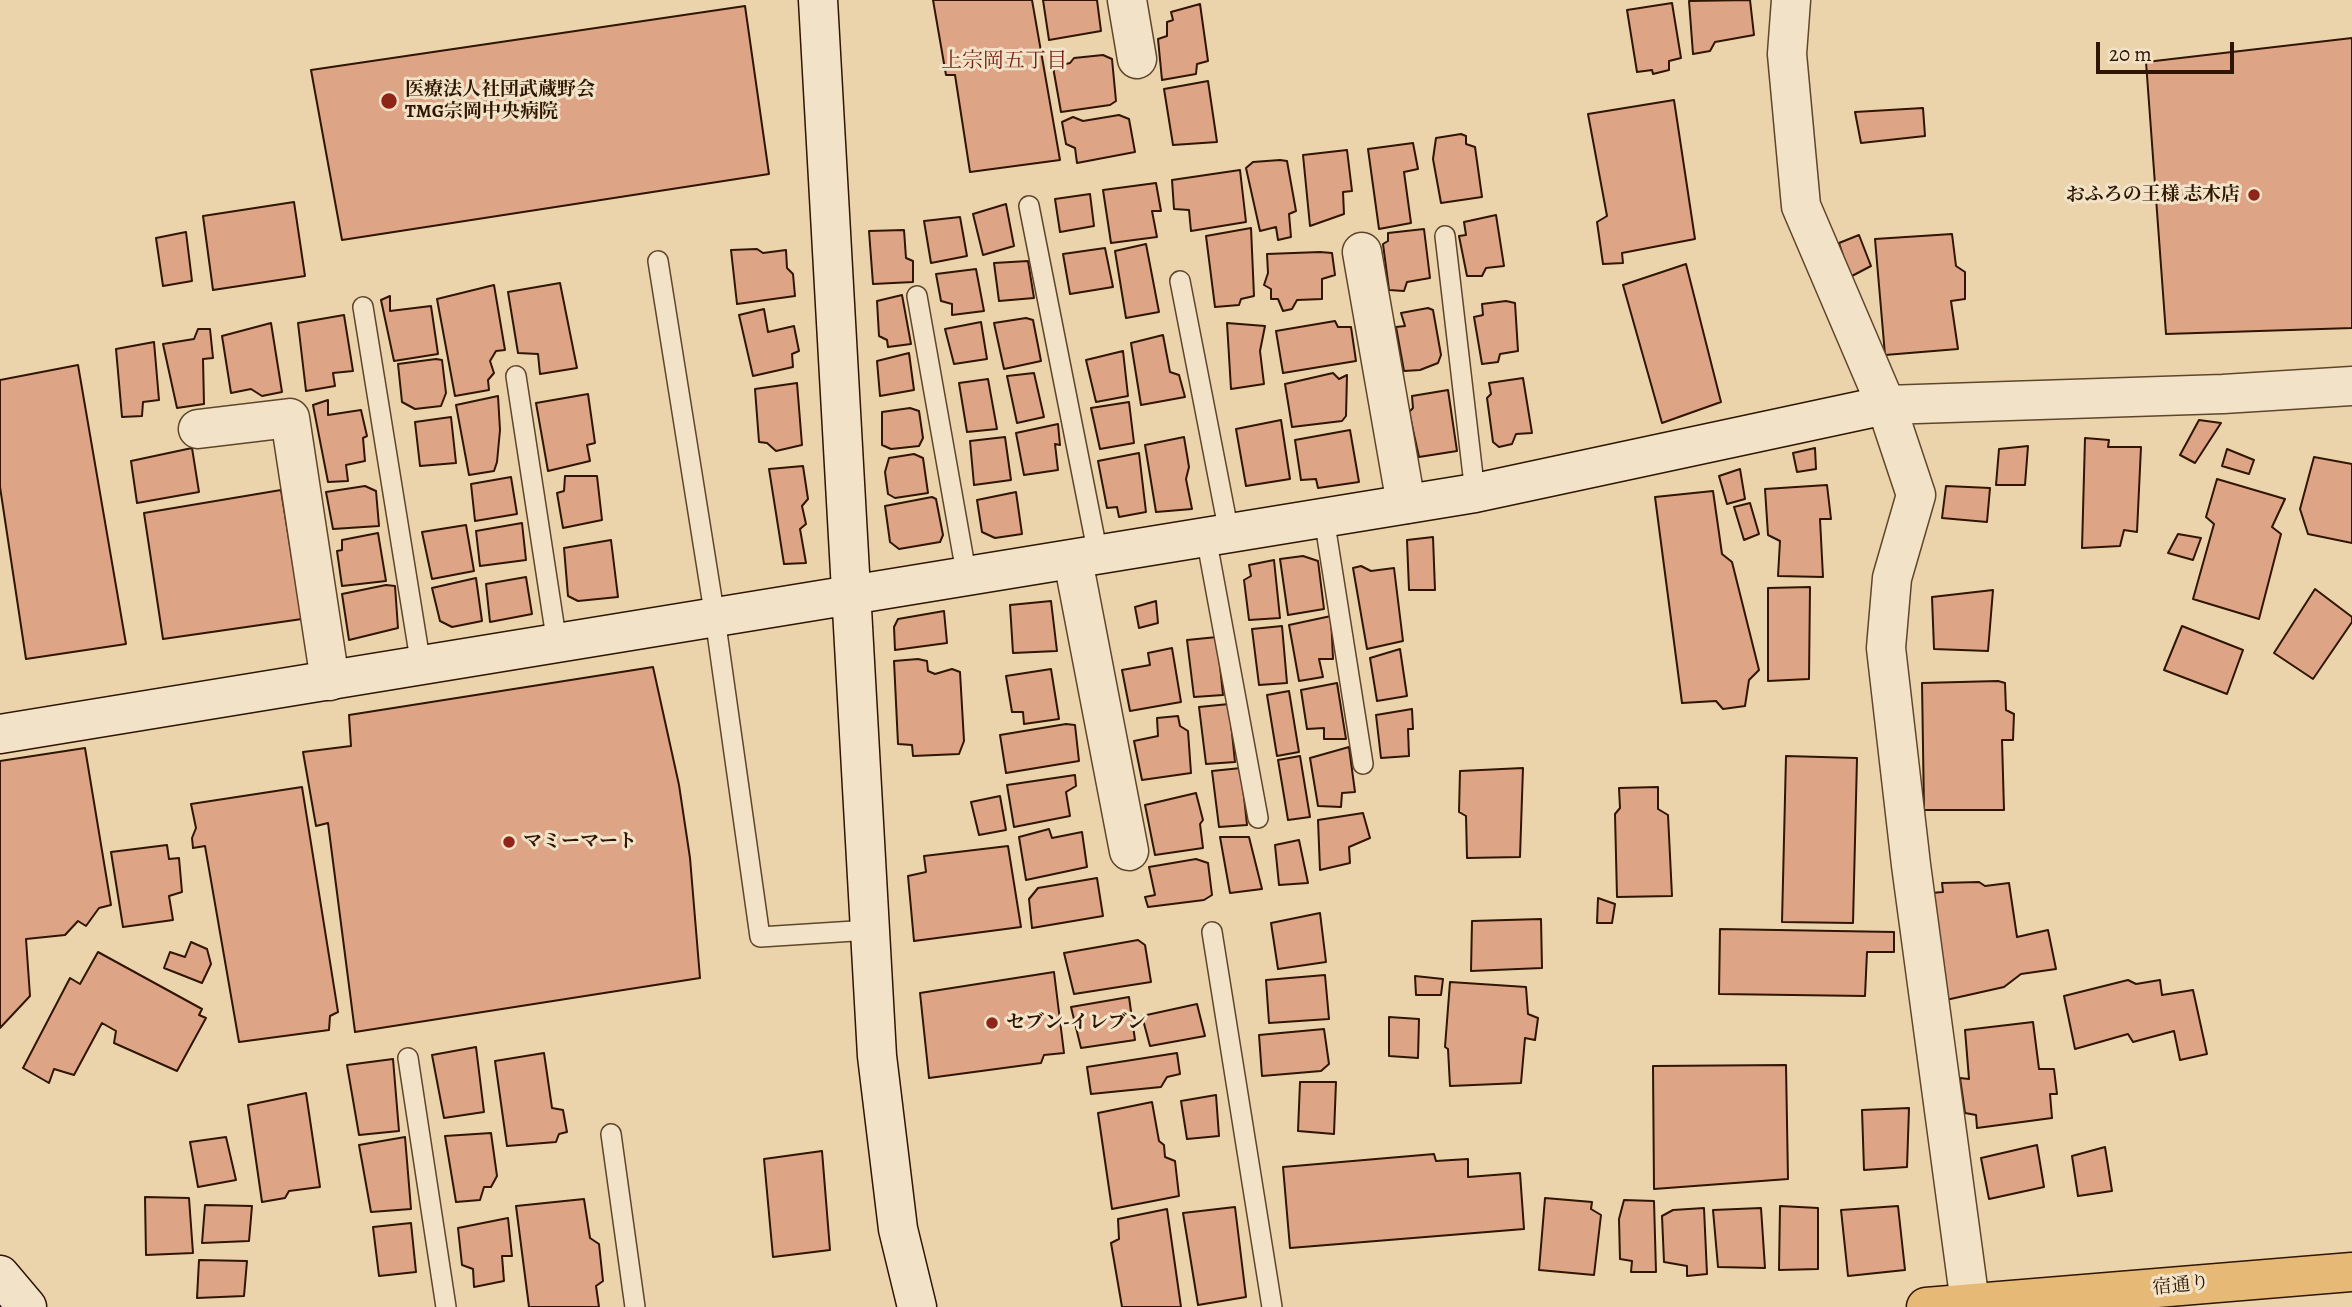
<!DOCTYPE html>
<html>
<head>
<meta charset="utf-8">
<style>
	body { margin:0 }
	#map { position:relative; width:2352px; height:1307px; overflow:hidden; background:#ebd4ab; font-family:Alegreya,serif }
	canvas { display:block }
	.scale { position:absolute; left:2096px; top:42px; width:138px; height:32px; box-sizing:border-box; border:4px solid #301500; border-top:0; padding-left:9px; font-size:21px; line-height:24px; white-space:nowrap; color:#301500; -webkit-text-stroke:5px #f2e3c8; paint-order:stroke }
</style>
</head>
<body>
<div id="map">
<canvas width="2352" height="1307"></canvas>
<div class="scale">20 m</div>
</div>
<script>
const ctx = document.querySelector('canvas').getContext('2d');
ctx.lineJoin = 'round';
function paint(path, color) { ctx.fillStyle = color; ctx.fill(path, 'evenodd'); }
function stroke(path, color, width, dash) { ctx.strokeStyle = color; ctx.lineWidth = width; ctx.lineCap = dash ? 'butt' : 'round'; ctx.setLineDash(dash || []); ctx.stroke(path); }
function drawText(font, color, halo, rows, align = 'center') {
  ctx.font = font + ' Alegreya,"Noto Serif JP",serif'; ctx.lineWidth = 6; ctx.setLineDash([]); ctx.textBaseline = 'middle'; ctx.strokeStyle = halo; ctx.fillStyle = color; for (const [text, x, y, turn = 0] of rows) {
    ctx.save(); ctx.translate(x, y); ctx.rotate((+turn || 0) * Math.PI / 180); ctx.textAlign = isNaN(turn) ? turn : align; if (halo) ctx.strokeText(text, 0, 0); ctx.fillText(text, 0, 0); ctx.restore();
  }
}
const building = new Path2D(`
	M933 0H1032L1060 160 970 172 955 75H946Z
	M1043 0H1097L1101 31 1049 40Z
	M1750 0 1754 35 1715 42 1710 51 1693 54 1689 1Z
	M1672 3 1681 58 1669 61V70L1653 74 1652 70 1637 72 1627 10Z
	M1200 4 1208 61 1197 64 1196 74 1162 80 1158 39 1167 36V22L1173 20 1171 12Z
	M745 6 769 174 342 240 311 70Z
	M2352 38V328L2166 334 2146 62Z
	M1103 55 1112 59 1116 101 1110 105 1061 112 1053 67 1070 63 1074 58Z
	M1208 81 1217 142 1173 145 1164 89Z
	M1674 100 1695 239 1622 253 1623 263 1603 264 1597 222 1607 216 1588 114Z
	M1923 108 1925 136 1861 143 1855 112Z
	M1119 115 1129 119 1135 152 1077 163 1075 148 1066 144 1062 122 1073 117 1083 121Z
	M1461 134 1466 136V144L1475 147 1482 197 1441 203 1433 159 1436 138Z
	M1413 143 1418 169 1404 172 1411 223 1379 229 1368 149Z
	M1347 150 1352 191 1343 192 1344 214 1310 226 1303 155Z
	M1280 160 1287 161 1296 211 1289 214 1291 237 1278 240 1276 227 1260 231 1246 168 1253 162Z
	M1240 170 1246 222 1191 231 1189 210 1174 209 1172 180Z
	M1156 183 1161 211H1152L1157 237 1111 243 1103 190Z
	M1090 194 1094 226 1060 232 1055 199Z
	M294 202 305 276 213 290 203 216Z
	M1006 204 1014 246 983 255 973 214Z
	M1496 215 1504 266 1486 268 1482 276H1467L1459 236 1466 235 1464 222Z
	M960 217 967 256 931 263 924 221Z
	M1251 228 1254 296 1241 299 1239 305 1215 307 1206 236Z
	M1424 229 1430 278 1407 282 1404 291 1389 290 1383 244 1388 241V233Z
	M904 230 906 258 913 261V282L873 284 869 231Z
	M186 232 192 281 163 286 156 238Z
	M1952 234 1956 266 1965 272V299L1951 301 1958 349 1885 355 1875 239Z
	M1859 235 1871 266 1850 277 1839 243Z
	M1146 244 1159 312 1126 318 1115 251Z
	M1105 248 1113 287 1070 294 1063 254Z
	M757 249 763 253 786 250 787 268 793 274 795 296 737 304 731 250Z
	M1320 252 1332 253 1335 275 1322 279V299L1297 300 1292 309 1283 311 1278 299H1271V289L1264 285 1268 273 1267 254Z
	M1028 261 1034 298 999 301 994 263Z
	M1686 264 1721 402 1662 423 1623 285Z
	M976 269 984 311 952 315V304L941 301 936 274Z
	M560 283 577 368 540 374 538 354 518 353 508 292Z
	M494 285 505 350 496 351 490 361 494 373 488 380 489 390 455 396 437 299Z
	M902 295 911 344 888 347 887 340 879 336 877 301Z
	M390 296V311L431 306 438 354 394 361 381 300Z
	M1506 301 1515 303 1518 351 1500 354 1498 362 1482 364 1474 317 1483 315 1482 304Z
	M1428 308 1433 310 1441 355 1438 363 1420 370 1404 371 1396 327 1405 326 1401 313Z
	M764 309 768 332 794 326 799 351 792 354 793 367 753 376 739 315Z
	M344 315 353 371 333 373 335 386 306 391 298 323Z
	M1026 318 1033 320 1041 361 1004 369 994 323Z
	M1335 321 1338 327H1351L1356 361 1283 373 1276 331Z
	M981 322 987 359 954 364 945 329Z
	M271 323 282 392 262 396 251 389 231 393 222 336Z
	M1227 323 1265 326 1260 351 1264 384 1231 389Z
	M198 329H210L213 358 203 359 204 404 177 408 163 344 194 339Z
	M1163 335 1170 372 1179 375 1185 397 1141 405 1131 343Z
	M154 342 159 400 143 402 142 416 122 417 116 349Z
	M1123 351 1128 396 1096 402 1086 360Z
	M909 353 914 390 880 396 877 361Z
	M436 359 442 360 446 393 441 406 415 409 402 402 398 364Z
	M78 365 126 644 26 659 0 487V380Z
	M1034 373 1044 417 1017 423 1007 376Z
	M1333 373 1339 379 1347 375 1346 416 1342 421 1292 427 1285 384Z
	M1523 378 1532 433 1516 434 1512 444 1499 447 1493 442 1487 398 1491 394 1489 383Z
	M988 379 997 429 967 432 959 383Z
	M797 383 802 445 776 451 767 443 759 442 755 389Z
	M1448 390 1457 451 1419 457 1409 412 1413 408 1412 396Z
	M588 394 595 443 587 445 590 461 548 471 536 403Z
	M498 396 500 430 497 462 494 471 469 475 456 405Z
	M328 400V415L361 410 367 436 363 438 365 461 346 465 348 481 328 482 313 405Z
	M1129 402 1134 443 1100 449 1091 408Z
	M910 408 919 411 923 438 919 446 891 449 882 445V412Z
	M451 417 456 463 420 466 415 422Z
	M1281 420 1290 479 1246 486 1236 429Z
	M2199 420 2221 423 2195 463 2180 455Z
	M1058 424 1060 445 1055 444 1058 470 1024 475 1016 433Z
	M1350 430 1359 482 1318 488 1316 479 1301 480 1295 440Z
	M1005 437 1011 480 974 485 970 441Z
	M1184 437 1189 467 1186 479 1192 509 1156 512 1145 445Z
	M2085 438 2109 440 2108 447H2141L2137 532 2124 530 2120 546 2082 548Z
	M2028 446 2025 485H1996L1999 449Z
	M192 448 199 492 137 503 131 461Z
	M1815 448 1816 469 1797 472 1793 453Z
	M2227 449 2254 460 2249 474 2222 466Z
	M1139 453 1146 512 1119 517 1117 507 1107 508 1098 461Z
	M914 454 923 458 928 493 895 498 888 494 885 472 889 458Z
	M2314 457 2352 464V543L2308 534 2300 509Z
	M803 466 808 499 802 506 806 524 800 529 806 563 784 564 769 469Z
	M1740 469 1745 499 1727 504 1719 476Z
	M565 476H597L602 520 563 528 557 493 564 491Z
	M511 477 517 514 475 521 471 484Z
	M2217 479 2285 499 2272 527 2281 534 2259 619 2193 599 2214 524 2206 517Z
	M1827 485 1831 519H1820L1823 577 1778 576 1780 541 1768 535 1765 489Z
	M365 486 376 491 379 526 333 529 326 492Z
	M1946 486 1990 488 1987 522 1942 518Z
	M281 490 302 619 163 639 144 513Z
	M1713 491 1722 554 1732 562 1759 670 1749 680 1745 706 1723 709 1716 701 1682 703 1655 497Z
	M1016 492 1022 534 995 538 982 532 977 500Z
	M932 497 936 499 943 535 940 542 899 549 890 542 885 506Z
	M1750 503 1759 534 1744 540 1734 507Z
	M522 523 526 560 480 566 476 531Z
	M466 525 474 571 432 579 422 532Z
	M378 533 386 581 342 586 337 551 342 550V540Z
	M2178 534 2201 538 2193 560 2168 553Z
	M1433 537 1435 590H1409L1407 540Z
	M611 540 618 597 578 601 568 596 564 548Z
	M1303 556 1318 561 1324 609 1288 615 1280 559Z
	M1274 560 1280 618 1249 620 1244 580 1251 576 1249 565Z
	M1361 566 1371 571 1394 568 1403 641 1367 649 1353 568Z
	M526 577 532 614 490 622 486 584Z
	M476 578 482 621 452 627 440 621 432 588Z
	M386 585 395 586 398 628 349 640 342 594Z
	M1810 587 1809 679 1768 681V588Z
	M2315 589 2352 617V622L2313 679 2274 653Z
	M1993 590 1988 651 1934 649 1932 597Z
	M1051 601 1057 651 1013 653 1010 605Z
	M1156 601 1158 623 1139 628 1135 607Z
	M944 611 947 643 895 650 894 627 898 619Z
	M1331 616 1333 659H1319L1323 677 1299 681 1289 625Z
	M1282 626 1287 683 1259 685 1252 629Z
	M2182 626 2243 650 2227 694 2164 670Z
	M1217 637 1223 695 1194 697 1187 640Z
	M1172 648 1181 702 1130 711 1122 670 1150 665 1148 653Z
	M1400 649 1407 696 1377 701 1370 658Z
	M918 659 927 661 928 671 935 674 952 669 960 672 964 741 959 754 913 756 912 745 898 744 894 661Z
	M653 667 679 785 690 858 700 978 355 1032 328 823 316 826 303 752 351 746 349 715Z
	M1051 669 1059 719 1024 724 1023 712H1012L1006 676Z
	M1998 681 2005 683 2006 710 2014 714 2013 740H2002L2004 810H1924L1922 683Z
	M1337 683 1346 739H1324V728L1307 729 1301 690Z
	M1289 691 1299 752 1277 756 1267 695Z
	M1229 704 1235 762 1206 764 1199 707Z
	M1412 709 1413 729H1408L1409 756 1381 758 1376 715Z
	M1178 716 1180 726 1188 731 1191 773 1142 780 1134 741 1158 736 1157 718Z
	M1066 724 1075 725 1079 761 1006 773 1000 735Z
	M1349 747 1355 792 1342 793 1341 807 1318 806 1310 758Z
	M85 748 111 905 99 908 86 926 78 921 65 935 26 939 30 996 0 1028V761Z
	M1300 756 1310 817 1288 820 1278 760Z
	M1786 756 1857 758 1853 923 1782 922Z
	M1241 768 1247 825 1219 827 1212 771Z
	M1523 768 1520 857 1467 858 1466 816 1459 812 1460 771Z
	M1075 775 1076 786 1066 792 1070 816 1014 827 1007 785Z
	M302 787 338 1012 330 1016 329 1030 239 1042 205 846 193 848 192 838 196 828 191 804Z
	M1658 787V809L1668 815 1672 896 1617 897 1615 814 1620 808 1619 788Z
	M1196 793 1203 820 1200 824 1203 848 1155 855 1145 805Z
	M1000 796 1006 830 979 835 971 802Z
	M1363 813 1370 838 1349 847 1350 863 1320 870 1318 820Z
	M1049 829 1052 838 1082 832 1087 867 1026 880 1019 837Z
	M1220 837H1249L1262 889 1230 893Z
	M1299 840 1308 883 1279 885 1275 845Z
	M167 845 169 859 179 858 182 892 169 896 173 920 123 927 111 852Z
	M1008 846 1021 927 914 941 908 876 926 872 924 856Z
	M1196 859 1208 863 1212 895 1204 900 1148 907 1145 897 1155 895 1149 867Z
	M1097 878 1103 916 1032 928 1029 899 1038 888Z
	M1979 882 1985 886 2009 883 2017 937 2048 930 2056 969 2021 974 2004 987 1946 1000 1931 893 1943 892 1942 883Z
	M1598 898 1615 904 1612 923H1597Z
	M1320 913 1326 962 1278 969 1271 923Z
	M1541 919 1542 968 1471 971 1472 921Z
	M1720 929 1894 932V952H1867L1865 996 1719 994Z
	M1138 940 1145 945 1151 982 1074 994 1064 953Z
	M191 942 207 949 211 964 202 983 164 968 170 952 185 957Z
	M98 952 202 1009 199 1015 206 1018 177 1071 114 1043 116 1031 102 1023 74 1075 54 1069 49 1083 23 1068 70 978 80 984Z
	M1054 972 1064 1053 1044 1055 1041 1063 929 1078 920 993Z
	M1325 975 1329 1019 1269 1023 1266 980Z
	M1415 976 1443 979 1441 995H1416Z
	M2128 980 2136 984 2160 980 2162 995 2193 990 2207 1054 2180 1060 2174 1031 2133 1042 2128 1034 2075 1049 2064 996Z
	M1450 982 1526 987 1528 1014 1538 1018 1535 1040 1525 1038 1521 1083 1450 1086 1448 1049 1445 1047Z
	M1129 997 1135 1040 1081 1048 1071 1007Z
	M1197 1004 1205 1036 1150 1046 1142 1016Z
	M1389 1017 1419 1019 1418 1058 1389 1056Z
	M2033 1022 2039 1069H2054L2057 1094H2050L2052 1118 1977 1128 1976 1115 1965 1113 1960 1078 1969 1079 1965 1030Z
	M1324 1029 1329 1064 1321 1071 1262 1076 1259 1035Z
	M476 1047 484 1112 444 1118 432 1055Z
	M544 1053 552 1108 563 1110 567 1132 559 1134 556 1142 507 1146 495 1061Z
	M1177 1053 1180 1074 1167 1077 1161 1087 1091 1094 1087 1067Z
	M393 1059 399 1131 359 1135 347 1065Z
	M1786 1065 1788 1179 1654 1189 1653 1066Z
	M1300 1082H1336L1334 1134 1298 1131Z
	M306 1093 320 1187 289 1191 285 1198 262 1202 248 1105Z
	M1216 1095 1219 1136 1187 1139 1181 1101Z
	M1152 1102 1159 1141 1164 1145 1165 1157 1175 1161 1179 1196 1112 1209 1098 1113Z
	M1909 1108 1907 1167 1864 1170 1862 1110Z
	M491 1133 497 1176 491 1187H484L480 1200 456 1202 445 1136Z
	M226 1137 236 1180 198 1187 190 1142Z
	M405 1137 411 1209 371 1212 359 1145Z
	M2037 1145 2044 1187 1989 1199 1981 1158Z
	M2105 1147 2112 1191 2078 1196 2072 1156Z
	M822 1151 830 1250 773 1257 764 1159Z
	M1434 1154 1436 1161 1468 1159V1177L1520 1173 1524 1229 1290 1248 1283 1167Z
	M145 1197 189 1198 193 1253 146 1255Z
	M1545 1198 1592 1202 1591 1209 1601 1215 1594 1275 1539 1270Z
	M584 1199 590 1238 599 1244 603 1281 596 1286 599 1307H529L516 1206Z
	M1624 1200 1654 1201 1656 1272H1631L1632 1261 1620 1259 1619 1219Z
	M205 1205 252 1206 249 1241 202 1243Z
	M1780 1206 1818 1208V1269L1779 1270Z
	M1898 1206 1905 1270 1848 1276 1841 1210Z
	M1235 1207 1246 1297 1198 1305 1183 1213Z
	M1704 1208 1707 1274 1687 1276V1266L1664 1262 1662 1216 1673 1210Z
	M1761 1208 1765 1268 1718 1267 1713 1210Z
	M1167 1209 1181 1307H1122L1111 1243 1119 1239 1118 1219Z
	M508 1218 512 1256H502L504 1281 474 1287 473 1269 462 1265 458 1228Z
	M411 1223 416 1272 379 1276 373 1227Z
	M199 1260 247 1261 244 1296 197 1298Z`);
const lane = new Path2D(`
	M1029 206 1098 555
	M1445 236 1475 493
	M658 261 715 618 760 937 870 930
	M1180 281 1229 533
	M917 296 967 578
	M363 307 421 666
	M516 376 557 644
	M1324 518 1363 764
	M1206 537 1258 818
	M1212 932 1272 1307
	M408 1058 446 1307
	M611 1134 635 1307`);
const street = new Path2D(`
	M1127 0 1137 59
	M1791 0 1787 54 1801 206 1886 405 1916 495 1892 578 1886 648 1911 865 1970 1303
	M1362 252 1406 504
	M1886 405 2223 394 2352 386
	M198 429 290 418 330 681
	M1073 560 1129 851`);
const secondary = new Path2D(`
	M818 0 877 1056 898 1229 917 1307
	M0 734 1475 493 1886 405
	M0 1275 27 1307`);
const primary = new Path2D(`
	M1926 1307 2352 1272`);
const markers = [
	[389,101,9,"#8f2418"],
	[2254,195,7,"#8f2418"],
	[509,842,7,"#8f2418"],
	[992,1023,7,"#8f2418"]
];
const poiNames = [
	["医療法人社団武蔵野会",405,90],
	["TMG宗岡中央病院",405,112],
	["おふろの王様 志木店",2240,195,"right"],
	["マミーマート",523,842],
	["セブン-イレブン",1006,1023]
];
const streetNames = [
	["宿通り",2181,1286,-6]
];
const neighbourhoodNames = [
	["上宗岡五丁目",1004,62]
];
paint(building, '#dda485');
stroke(building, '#301500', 2);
stroke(lane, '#5f452b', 22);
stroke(street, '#5f452b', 41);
stroke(secondary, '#301500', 41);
stroke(primary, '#301500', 41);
stroke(lane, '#f2e3c8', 19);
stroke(street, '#f2e3c8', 38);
stroke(secondary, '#f2e3c8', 38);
stroke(primary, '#e6ba76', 38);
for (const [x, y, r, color] of markers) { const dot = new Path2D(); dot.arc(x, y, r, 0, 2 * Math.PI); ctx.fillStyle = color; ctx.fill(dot); stroke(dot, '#f2e3c8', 2.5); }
drawText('bold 19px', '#301500', '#f2e3c8', poiNames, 'left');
drawText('19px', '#301500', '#f2e3c8', streetNames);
drawText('21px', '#7a1f14', '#f2e3c8', neighbourhoodNames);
</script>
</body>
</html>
